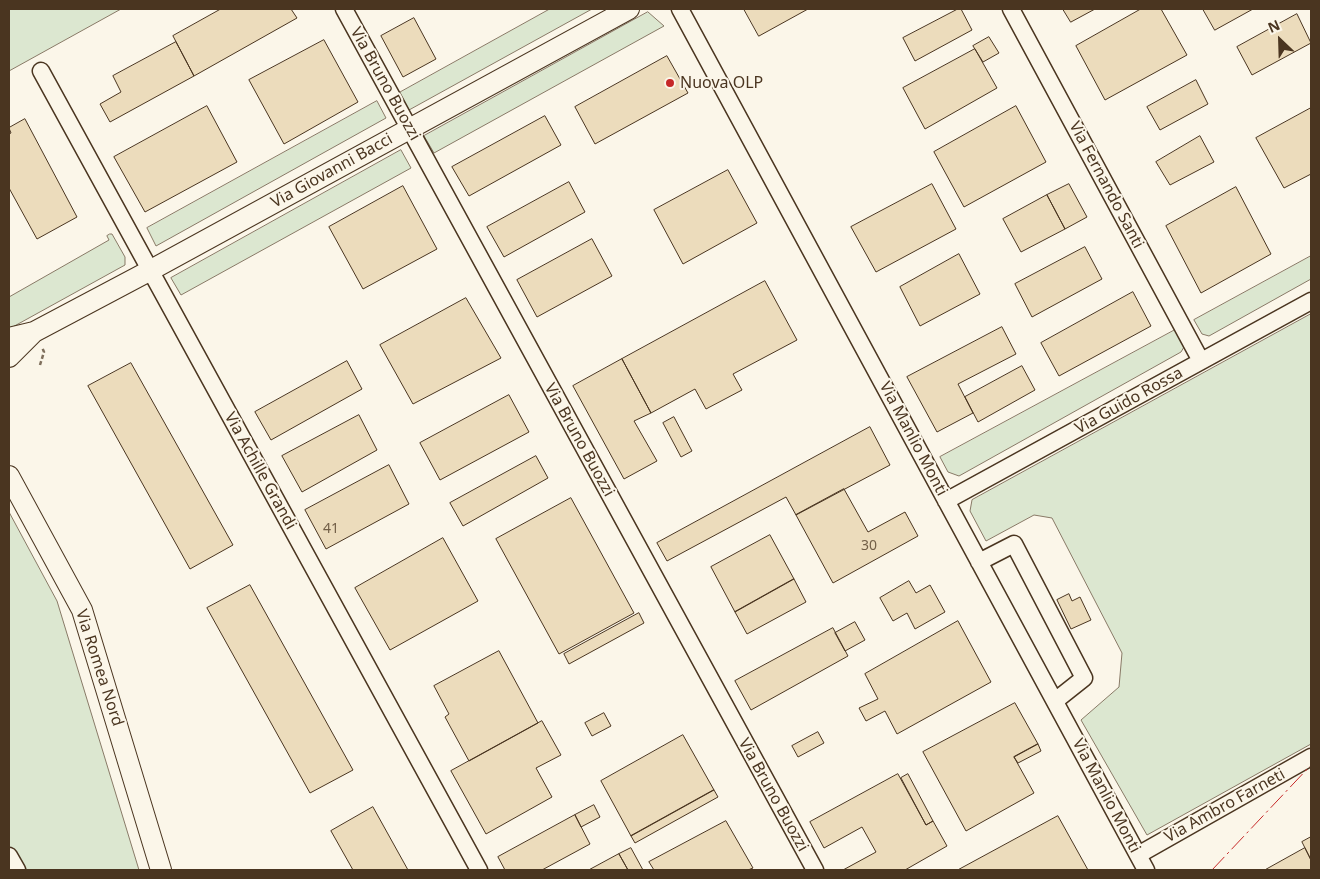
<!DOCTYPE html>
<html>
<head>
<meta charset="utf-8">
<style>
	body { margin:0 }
	#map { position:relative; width:1320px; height:879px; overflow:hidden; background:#fbf6e9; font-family:"Noto Sans",sans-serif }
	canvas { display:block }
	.frame { position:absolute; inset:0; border:10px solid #4a3520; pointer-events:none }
	.north { position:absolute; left:1255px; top:15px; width:50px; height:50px; -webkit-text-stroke:4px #fbf6e9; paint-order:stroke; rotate:336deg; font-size:14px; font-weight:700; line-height:20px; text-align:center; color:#4a3520 }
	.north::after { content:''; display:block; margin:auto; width:18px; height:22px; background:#4a3520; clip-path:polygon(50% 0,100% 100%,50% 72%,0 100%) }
</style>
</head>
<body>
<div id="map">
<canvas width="1320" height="879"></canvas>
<div class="frame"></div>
<div class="north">N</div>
</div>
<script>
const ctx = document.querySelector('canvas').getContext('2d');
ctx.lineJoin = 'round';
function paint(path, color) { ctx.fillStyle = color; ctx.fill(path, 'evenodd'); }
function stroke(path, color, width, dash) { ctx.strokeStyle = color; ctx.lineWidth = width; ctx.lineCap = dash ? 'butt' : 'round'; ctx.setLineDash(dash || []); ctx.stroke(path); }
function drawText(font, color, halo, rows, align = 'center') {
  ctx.font = font + ' "Noto Sans",sans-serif'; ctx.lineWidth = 4; ctx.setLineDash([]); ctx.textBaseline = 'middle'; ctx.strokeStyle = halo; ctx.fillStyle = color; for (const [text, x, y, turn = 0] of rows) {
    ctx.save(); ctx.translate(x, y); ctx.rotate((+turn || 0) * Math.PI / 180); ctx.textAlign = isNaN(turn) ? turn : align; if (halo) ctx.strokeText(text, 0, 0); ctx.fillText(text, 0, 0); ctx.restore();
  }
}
const green = new Path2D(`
	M9 9H121L9 71Z
	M550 9H592L409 110 399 93Z
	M648 12 664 26 434 153 424 136Z
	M377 101 386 118 156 246 147 228Z
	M401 150 411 168 181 295 171 278Z
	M110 234H112L125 257V265L9 329V297L109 240 107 236Z
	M1311 256V279L1209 336 1202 334 1194 320Z
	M1311 314V744L1147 835 1081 720 1119 687 1122 653 1052 518 1034 515 986 541 970 511 972 500Z
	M1175 330 1184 347 1181 352 959 476 948 472 940 457Z
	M9 512 57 601 139 870H9Z`);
const building = new Path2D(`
	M221 9H291L297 18 194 76 173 36Z
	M744 9H808L759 36Z
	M958 9H961L972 30 915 61 903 38Z
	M1063 9H1095L1071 22Z
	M1141 9H1161L1187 55 1105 100 1076 46Z
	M1203 9H1253L1215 30Z
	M1297 14 1311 43 1252 75 1237 47Z
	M414 18 436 59 403 77 381 36Z
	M989 37 999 53 983 62 973 46Z
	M324 40 358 102 284 144 249 80Z
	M176 42 194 76 110 122 100 104 121 92 113 76Z
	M975 49 997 88 925 129 903 88Z
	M667 56 688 93 595 144 575 107Z
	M1196 80 1208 104 1160 130 1147 107Z
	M207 106 237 162 145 212 114 157Z
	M1016 106 1046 162 964 207 934 152Z
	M1311 108V174L1284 188 1256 138Z
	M545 116 561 145 469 196 452 167Z
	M25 119 77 217 37 239 9 188V134L11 133 9 128Z
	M1200 136 1214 162 1170 185 1156 162Z
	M728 170 757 223 683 264 654 210Z
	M569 182 585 212 504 257 487 227Z
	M932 184 956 229 876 272 851 227Z
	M1069 184 1087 217 1065 229 1047 195Z
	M403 186 437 249 363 289 329 227Z
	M1236 187 1271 254 1201 293 1166 226Z
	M1047 195 1065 229 1021 252 1003 219Z
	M592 239 612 276 537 317 517 280Z
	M1085 247 1102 279 1032 317 1015 284Z
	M959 254 980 294 920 326 900 287Z
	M765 281 797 340 733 374 742 390 706 409 695 389 651 413 622 359Z
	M1133 292 1151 326 1059 376 1041 343Z
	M466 298 501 358 413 404 380 345Z
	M1002 327 1016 354 958 384 973 413 937 432 907 377Z
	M622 359 651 413 634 421 657 461 624 479 573 386Z
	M347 361 362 389 271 440 255 412Z
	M131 363 233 545 190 569 88 386Z
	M1022 366 1035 390 978 422 965 397Z
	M509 395 529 432 440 480 420 443Z
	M359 415 377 450 302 492 282 456Z
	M674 417 692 451 681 457 663 423Z
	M870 427 890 465 796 515 786 497 667 561 657 543Z
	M536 456 548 478 463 526 450 503Z
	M389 465 409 504 326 549 305 510Z
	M844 489 868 532 905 512 918 536 833 583 796 515Z
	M571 498 634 613 559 654 496 539Z
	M770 535 794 579 735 612 711 567Z
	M443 538 478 601 390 650 355 588Z
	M794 579 806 602 747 634 735 612Z
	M909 581 916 593 930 585 945 612 915 629 907 613 893 621 880 598Z
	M250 585 353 770 310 793 207 608Z
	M1069 594 1072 601 1080 597 1091 620 1071 629 1057 600Z
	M639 613 644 623 569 664 564 654Z
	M958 621 991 682 897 734 885 711 866 721 859 708 878 699 865 674Z
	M855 622 865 640 845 651 835 633Z
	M833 628 848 656 751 710 735 681Z
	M499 651 538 723 469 761 445 717 449 714 434 686Z
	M1015 703 1038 744 1014 757 1034 793 966 831 923 752Z
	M604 713 611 726 592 736 585 723Z
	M542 721 561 755 536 768 552 797 486 834 451 771Z
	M818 732 824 743 798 757 792 746Z
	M683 735 714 790 631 836 601 781Z
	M1038 744 1041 751 1018 763 1014 757Z
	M898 774 926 825 933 821 947 846 905 870H843L876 852 862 827 824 848 810 822Z
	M908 774 933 821 926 825 901 778Z
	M714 790 718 797 635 843 631 836Z
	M594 805 600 817 581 827 575 815Z
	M373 807 408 870H353L331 831Z
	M575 815 590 844 542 870H505L498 857Z
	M1058 816 1088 870H958Z
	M726 821 753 868 748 870H654L649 862Z
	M1311 837V860L1302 842Z
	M631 848 643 870H628L619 854Z
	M1305 848 1311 860V870H1265Z
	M619 854 628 870H589Z`);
const path = new Path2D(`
	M40 365 44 352 42 347`);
const minor = new Path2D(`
	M344 9 815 870
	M680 9 1146 870
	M1011 9 1201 361
	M41 71 479 870
	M946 501 1311 301
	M979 562 1014 544 1084 678 1055 701
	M1138 855 1311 757
	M9 856 17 870`);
const major = new Path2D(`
	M9 338 34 332 151 270 629 9
	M9 357 34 332
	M9 476 82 610 161 870`);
const power = new Path2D(`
	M1212 870 1311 765`);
const markers = [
	[670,83,5,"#c62828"]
];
const numberNames = [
	["41",331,529],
	["30",869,546]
];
const poiNames = [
	["Nuova OLP",680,83]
];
const streetNames = [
	["Via Bruno Buozzi",385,84,61],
	["Via Giovanni Bacci",332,171,-29],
	["Via Fernando Santi",1106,185,62],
	["Via Guido Rossa",1129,401,-29],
	["Via Manlio Monti",913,439,62],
	["Via Bruno Buozzi",579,440,61],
	["Via Achille Grandi",260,471,61],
	["Via Romea Nord",99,668,72],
	["Via Bruno Buozzi",773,795,61],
	["Via Manlio Monti",1106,796,62],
	["Via Ambro Farneti",1225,806,-29]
];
paint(green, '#dce7d0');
stroke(green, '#887966', 1);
paint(building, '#ecdcbc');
stroke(building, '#4a3520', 1);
stroke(minor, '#4a3520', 19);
stroke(major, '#4a3520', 22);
stroke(path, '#7f6f5c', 2.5, [4, 2.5]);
stroke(minor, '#fbf6e9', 16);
stroke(major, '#fbf6e9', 20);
stroke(power, '#c62828', 1, [18, 4, 2.5, 4]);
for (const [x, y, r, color] of markers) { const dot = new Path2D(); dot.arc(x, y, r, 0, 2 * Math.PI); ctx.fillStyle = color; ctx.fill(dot); stroke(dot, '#fbf6e9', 2); }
drawText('14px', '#725f47', null, numberNames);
drawText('16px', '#4a3520', '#fbf6e9', poiNames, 'left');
drawText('16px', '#4a3520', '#fbf6e9', streetNames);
</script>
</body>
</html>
